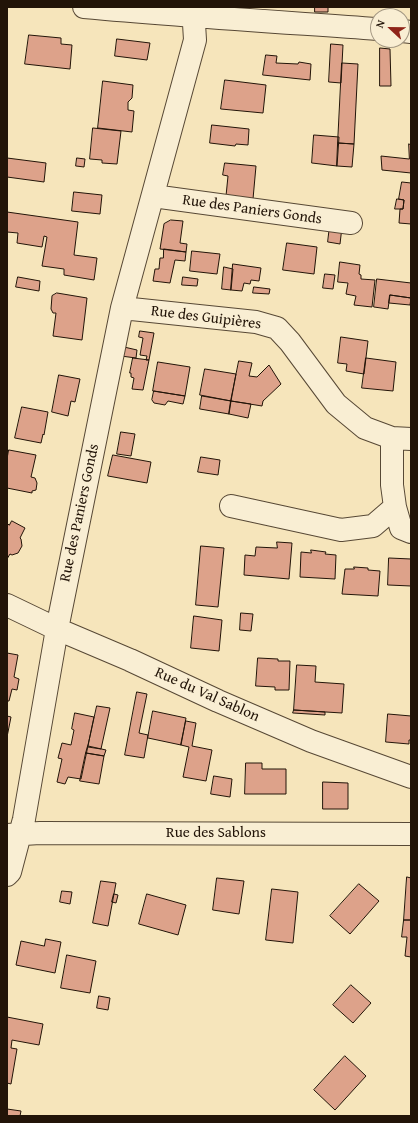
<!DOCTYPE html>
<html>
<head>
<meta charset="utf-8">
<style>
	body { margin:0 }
	#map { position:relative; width:418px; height:1123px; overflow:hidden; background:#f6e5bb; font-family:"Gentium Book Plus",serif }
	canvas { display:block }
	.frame { position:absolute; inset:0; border:8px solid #221408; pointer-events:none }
	.north { position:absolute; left:370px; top:8px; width:40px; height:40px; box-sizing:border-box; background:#f9eed3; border:1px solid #a39782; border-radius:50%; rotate:292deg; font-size:11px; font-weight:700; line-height:16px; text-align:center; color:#221408 }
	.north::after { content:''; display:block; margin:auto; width:14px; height:18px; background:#8f2418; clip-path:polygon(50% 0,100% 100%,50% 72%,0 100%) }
</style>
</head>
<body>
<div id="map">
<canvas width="418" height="1123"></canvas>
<div class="frame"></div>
<div class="north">N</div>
</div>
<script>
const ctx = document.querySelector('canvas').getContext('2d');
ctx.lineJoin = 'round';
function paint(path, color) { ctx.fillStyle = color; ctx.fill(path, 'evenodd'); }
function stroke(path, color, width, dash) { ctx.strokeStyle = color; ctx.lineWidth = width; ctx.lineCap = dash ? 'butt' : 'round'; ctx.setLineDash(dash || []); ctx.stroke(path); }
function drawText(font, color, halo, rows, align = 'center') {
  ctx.font = font + ' "Gentium Book Plus",serif'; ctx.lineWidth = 3; ctx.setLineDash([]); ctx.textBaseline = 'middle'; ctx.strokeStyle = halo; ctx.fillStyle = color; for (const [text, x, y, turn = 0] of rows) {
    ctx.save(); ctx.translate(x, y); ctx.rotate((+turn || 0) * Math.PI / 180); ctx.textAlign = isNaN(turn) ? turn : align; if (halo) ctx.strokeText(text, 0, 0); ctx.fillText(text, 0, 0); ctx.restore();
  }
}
const building = new Path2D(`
	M315 7H328V12H315Z
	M29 35 61 38V44L72 45 70 69 25 64Z
	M117 39 150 43 147 60 115 56Z
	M331 44 343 45 341 83 329 82Z
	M380 48 390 49 391 86H380Z
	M266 55 277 56 276 63 298 64 299 62 311 64 310 80 263 75Z
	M342 63 358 64 354 144 338 143Z
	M225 80 266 85 263 113 221 109Z
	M103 81 133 85 132 98 128 102V110L134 111 132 132 98 128Z
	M212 125 249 129 248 145 236 144 235 146 210 143Z
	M93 128 121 131 117 164 102 163V160L90 159Z
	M314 135 339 137 337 166 312 163Z
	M338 143 354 144 352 167 337 166Z
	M409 144 411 145V173L382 170 381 156 409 159Z
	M7 158 46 163 44 182 7 177Z
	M77 158 85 159 84 167 76 166Z
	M225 163 256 166 253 199 226 196 228 176 223 175Z
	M402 182 411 183V224L399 223 400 209H403L404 200 399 199Z
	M74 192 102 195 100 214 72 211Z
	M397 199 404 200 403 209H395Z
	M7 212 78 222 74 255 97 258 94 280 64 275V269L42 266 47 237 44 236 42 247 17 243 18 233 7 232Z
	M171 220 183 221 180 243 187 244 186 252 160 249 164 224Z
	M330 225 342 227 340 244 328 242Z
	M287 243 317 247 314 274 283 270Z
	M164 249 186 252 185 261 175 260 170 283 153 281 155 269H159L160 258H163Z
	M192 251 220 254 217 274 190 271Z
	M340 262 360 265 359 274 361 275V279L375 280 372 307 354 305 356 296 346 294 348 283 338 282Z
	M233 264 261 268 259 281 251 280 250 284 244 283 242 291 231 290Z
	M224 267 233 269 231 290 222 289Z
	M325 274 335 275 333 289 323 288Z
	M18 277 40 281 39 291 16 287Z
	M183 277 198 279 197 286 182 285Z
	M377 279 411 283V298L390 295 388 309 374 307Z
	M254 287 270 289 269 294 253 293Z
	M57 293 87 298 82 340 53 336 56 313H53L51 309 52 296Z
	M390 295 411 298 410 305 389 303Z
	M140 331 154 333 149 360H146L147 356 140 355 143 338 139 337Z
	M341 337 368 341 364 374 346 371 347 364 338 363Z
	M124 347 137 350 136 358 121 356Z
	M133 358 149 360 143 390 132 389 134 378 131 377V373H130Z
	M366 358 396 362 393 391 362 388Z
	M239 361 252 363 249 376 257 377 269 365 281 384 263 401 262 406 231 401Z
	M158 362 190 367 185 396 153 391Z
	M205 369 236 374 231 401 200 395Z
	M59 375 80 379 75 402 71 401 68 416 52 412Z
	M154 391 185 396 183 404 168 401 165 405 154 403 152 400Z
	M202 396 231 401 229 414 200 409Z
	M231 401 251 404 248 418 229 414Z
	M22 407 48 412 44 435 43 434 41 443 15 438Z
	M121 432 135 434 131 456 117 454Z
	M9 450 36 455 31 477 35 478 37 483 36 490 32 491V493L7 488V459Z
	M113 455 151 462 147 483 108 476Z
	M201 457 220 460 218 475 198 472Z
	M12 521 25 528 20 538 21 539 22 546 18 553 12 555 10 554 7 559V523L9 525Z
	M277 542 292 543 289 579 244 575 245 555 255 556 256 547 277 548Z
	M201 546 224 548 218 607 196 605Z
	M311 550 326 552 325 554 336 555 335 579 300 577 301 552 311 553Z
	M389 558 411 559V586L388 585Z
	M354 567 368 568V570L380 571 378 596 342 594 345 569H354Z
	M241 613 253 614 251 631 240 630Z
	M194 616 222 620 219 651 191 648Z
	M7 653 18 655 14 677 19 679 17 690 12 689 9 701H7Z
	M258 658 278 659V661H290L289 690H275V687L256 686Z
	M297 665 316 666 315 682 344 684 342 713 294 710Z
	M137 692 147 694 139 733 148 735 144 758 125 755Z
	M97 706 110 708 101 749 88 747Z
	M294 710 325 712V715L293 713Z
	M153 711 186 718 181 745 148 738Z
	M75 713 94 717 81 779 68 777 65 784 57 782 62 759 58 758 62 743 71 745 74 730 72 729Z
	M388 714 411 716V740H409V744L386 742Z
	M7 716 11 717 7 737Z
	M186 721 196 723 192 746 212 750 206 781 183 777 189 747 181 745Z
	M88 746 106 750 104 756 86 753Z
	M86 753 104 756 99 784 80 781Z
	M246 763H262V769H286V794H245Z
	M214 776 232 779 230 797 211 794Z
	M323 782 348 783V809H323Z
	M407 877 411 878V920H404Z
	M217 878 244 881 239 914 213 910Z
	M101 881 116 883 108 926 93 923Z
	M359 884 379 901 350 934 330 916Z
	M272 889 298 892 293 943 266 940Z
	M62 891 72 892 70 904 60 902Z
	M114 894 118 895 116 903 112 902Z
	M147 894 186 905 178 935 139 924Z
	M404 920H411V957L405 956 407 937H402Z
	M46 939 61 942 55 973 16 965 21 941 44 946Z
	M67 955 96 961 90 993 61 988Z
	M351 985 371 1003 353 1023 333 1005Z
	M99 996 110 998 108 1010 97 1008Z
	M7 1017 43 1024 39 1045 12 1040 11 1048 17 1049 11 1084 7 1083Z
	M345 1056 366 1076 335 1110 314 1090Z
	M7 1109 21 1111 20 1116H7Z`);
const minor = new Path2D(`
	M84 7C182 16 280 22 378 29
	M402 31 411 32
	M153 196 351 223
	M122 308 256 322 277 328 290 342 336 404 365 428 392 438 411 439
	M231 506 341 530 373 526 395 507 392 485V438
	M395 507 401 528 411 532
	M7 605 57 629 130 660 218 701 311 741 411 777
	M7 835 40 833 411 834
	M7 875 10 872 24 819 57 629 122 308 195 40 193 7`);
const streetNames = [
	["Rue des Paniers Gonds",252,210,8],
	["Rue des Guipières",206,318,7],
	["Rue des Paniers Gonds",80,513,-78],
	["Rue du Val Sablon",207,695,24],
	["Rue des Sablons",216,833]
];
paint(building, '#dda28a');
stroke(building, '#221408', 1);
stroke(minor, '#574835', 24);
stroke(minor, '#f9eed3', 22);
drawText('15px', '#221408', '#f9eed3', streetNames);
</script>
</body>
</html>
